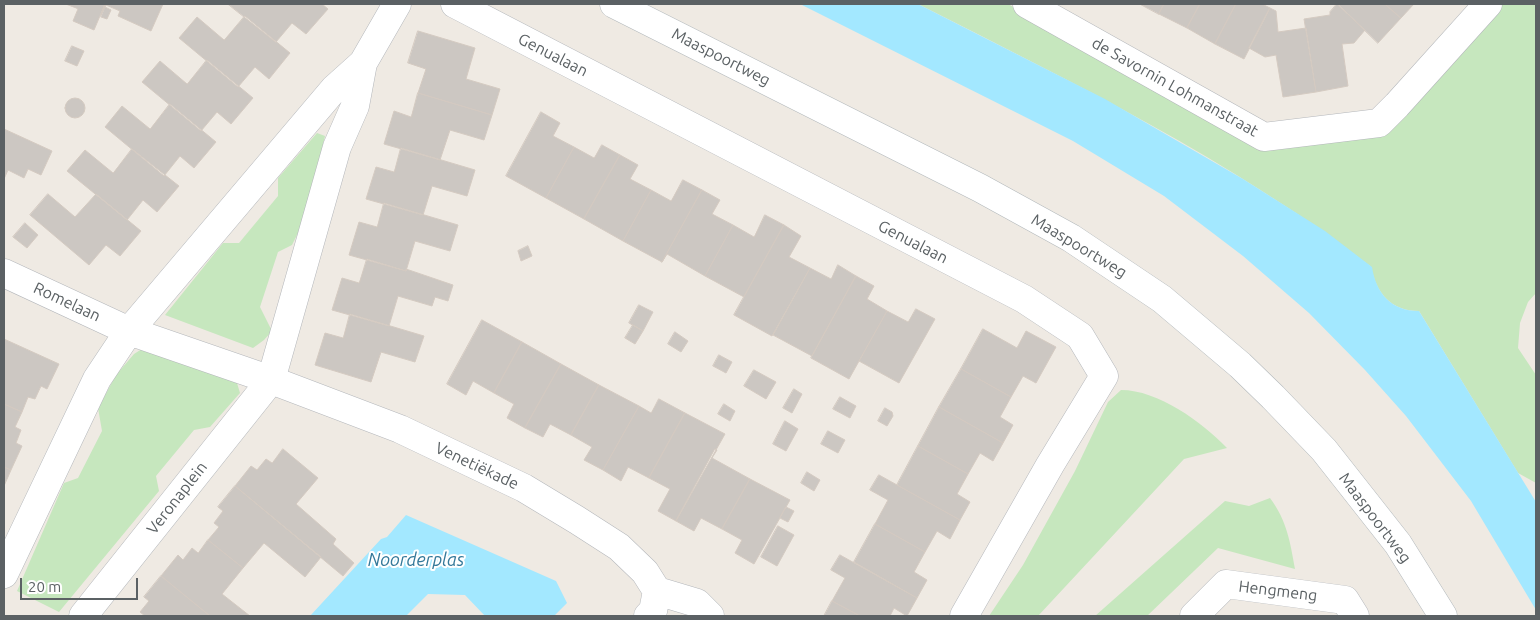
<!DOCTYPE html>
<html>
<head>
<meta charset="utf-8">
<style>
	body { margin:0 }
	#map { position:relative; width:1540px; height:620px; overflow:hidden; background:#efeae3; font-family:Ubuntu,sans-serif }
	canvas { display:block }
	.frame { position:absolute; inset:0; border:5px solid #5b6164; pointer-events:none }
	.scale { position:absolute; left:20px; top:578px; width:118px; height:22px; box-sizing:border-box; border:2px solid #5b6164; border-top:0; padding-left:6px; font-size:15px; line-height:18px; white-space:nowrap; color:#5b6164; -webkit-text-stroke:4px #fff; paint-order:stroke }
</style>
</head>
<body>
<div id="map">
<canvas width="1540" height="620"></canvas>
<div class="frame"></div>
<div class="scale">20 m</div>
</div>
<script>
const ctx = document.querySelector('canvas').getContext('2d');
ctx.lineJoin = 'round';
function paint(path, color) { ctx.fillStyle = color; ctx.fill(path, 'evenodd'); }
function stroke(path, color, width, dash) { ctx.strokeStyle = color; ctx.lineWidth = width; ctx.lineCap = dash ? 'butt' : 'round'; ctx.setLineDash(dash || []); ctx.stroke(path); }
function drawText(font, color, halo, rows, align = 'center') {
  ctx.font = font + ' Ubuntu,sans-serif'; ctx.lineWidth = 4; ctx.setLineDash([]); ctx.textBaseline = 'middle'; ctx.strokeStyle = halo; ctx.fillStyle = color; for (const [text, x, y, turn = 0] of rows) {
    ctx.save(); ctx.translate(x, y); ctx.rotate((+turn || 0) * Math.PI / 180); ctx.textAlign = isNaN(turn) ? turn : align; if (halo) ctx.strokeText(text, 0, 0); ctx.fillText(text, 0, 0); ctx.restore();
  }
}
const green = new Path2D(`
	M918 4H1008L1213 120 1354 138 1487 4H1536V293L1528 302 1520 323 1518 348 1536 375V483L1518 473 1419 311C1391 311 1376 293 1371 267 1232 160 1074 83 918 4Z
	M317 133 325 136 308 213 292 245 278 252 260 307 272 331 264 340 253 348 165 315 223 243H239L278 196V178Z
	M145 347 237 383 240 393 210 427 194 430 156 476 159 491 59 612 17 591 64 483 78 478 102 431 98 408 116 375 134 354Z
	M1121 390C1158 390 1202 422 1227 448L1184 459 1038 616H989L1023 565 1075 471 1108 402Z
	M1270 498C1287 521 1290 541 1295 569L1218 548 1147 616H1095L1225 501 1249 506Z`);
const water = new Path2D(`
	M800 4H918L1105 99 1243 179 1325 231 1372 267C1376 293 1391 311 1419 311L1536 502V610L1471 501 1406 416 1365 370 1309 313 1243 256 1164 196 1073 141Z
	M406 515 556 581 567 603 554 616H485L465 595 428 594 406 616H310L381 539 387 537Z`);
const building = new Path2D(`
	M66 4H105L94 30 73 21 78 9Z
	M105 4H163L151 31 118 16 120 11 106 5 101 15Z
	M228 4H322L328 9 306 34 292 23 276 42Z
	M1140 4H1164L1159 14Z
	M1164 4H1200L1187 28 1159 14Z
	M1200 4H1236L1215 44 1187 28Z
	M1236 4H1262L1270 8 1244 59 1215 44Z
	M1337 4 1365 30 1354 43 1342 44 1348 86 1316 92 1304 19 1330 15V12Z
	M1338 4H1385L1401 18 1378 43Z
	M1385 4H1414L1401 18Z
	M105 7 111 10 107 19 101 17Z
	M1270 8 1276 11 1278 32 1306 28 1316 92 1283 97 1276 55 1265 57 1249 48Z
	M245 16 290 53 269 79 255 67 238 87 179 38 197 17 224 40Z
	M418 31 475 48 466 79 500 89 492 115 418 93 426 69 408 63Z
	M72 46 84 51 77 66 65 61Z
	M207 60 253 98 231 124 217 112 201 131 142 82 160 61 187 84Z
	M418 93 492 115 484 140 450 130 440 160 384 144 394 111 411 117Z
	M65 108a10 10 0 1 1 20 0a10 10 0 1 1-20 0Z
	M170 104 216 142 194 168 180 156 164 176 105 127 122 106 150 129Z
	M541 112 560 123 553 136 574 147 546 198 506 176Z
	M4 129 52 151 41 175 28 169 24 178 8 170 4 179Z
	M602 145 620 155 584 219 546 198 574 147 594 158Z
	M401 148 475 170 467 196 432 186 423 215 366 199 376 167 394 172Z
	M132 149 179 186 157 212 143 200 127 220 67 171 85 150 113 173Z
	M620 155 638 165 630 179 651 190 623 241 584 219Z
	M683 180 702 190 662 262 623 241 651 190 671 201Z
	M702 190 720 200 712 214 733 225 705 276 667 254 662 262Z
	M48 194 75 217 96 194 141 231 120 256 106 245 89 265 30 215Z
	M384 203 458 225 450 251 415 241 406 271 349 255 359 222 377 227Z
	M765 215 784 225 744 297 705 276 733 225 754 237Z
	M25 223 38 235 27 248 13 237Z
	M784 225 801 236 789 257 810 268 772 336 734 315Z
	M528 246 532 256 521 261 518 251Z
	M367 259 406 271V269L453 285 448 301 435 297 432 306 398 296 389 326 332 310 342 278 359 283Z
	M838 265 856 276 812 356 773 335 810 268 831 279Z
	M856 276 874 286 867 299 887 311 849 379 811 358Z
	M639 305 653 312 643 331 629 323Z
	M916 309 935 319 899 383 859 361 887 311 908 322Z
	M350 314 424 336 415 362 381 352 371 382 315 365 325 333 343 338Z
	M482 320 522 342 494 393 473 381 466 395 447 384Z
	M633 325 643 331 635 344 625 338Z
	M983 329 1017 348 1026 331 1056 347 1036 383 1023 376 1011 397 961 369Z
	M675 332 688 341 681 352 668 344Z
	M4 339 59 364 47 389 41 386 35 399 28 397 22 412 4 404Z
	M522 342 561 364 525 428 507 418 514 404 494 393Z
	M719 355 732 362 726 373 713 366Z
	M561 364 599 385 571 435 550 424 543 437 525 428Z
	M961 369 1011 397 1000 417 1013 425 1003 443 939 407Z
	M754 370 776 382 766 399 744 386Z
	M599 385 639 406 603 470 584 460 592 447 571 435Z
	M794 389 802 394 792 413 783 408Z
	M840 397 856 406 850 418 833 409Z
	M659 399 685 413 649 478 628 467 621 481 603 470 639 406 651 413Z
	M4 404 22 412 15 427 21 430 16 443 22 446 11 470 4 467Z
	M724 404 735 411 730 421 718 414Z
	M939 407 1003 443 993 461 980 453 968 474 918 446Z
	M885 408 892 412 893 416 887 426 878 421Z
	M685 413 725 434 676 521 658 511 670 489 649 478Z
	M785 421 798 429 786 451 773 444Z
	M828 431 845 440 838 453 821 444Z
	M918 446 968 474 957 494 970 502 960 520 897 485Z
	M283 449 318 478 296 504 336 539 333 544 354 563 343 576 235 486 251 466 257 470 266 459 272 463Z
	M715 449 717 450 712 458 750 479 722 529 701 518 694 531 676 521Z
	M4 467 11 470 4 486Z
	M807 472 820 480 814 491 801 483Z
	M879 475 960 520 950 539 937 531 925 552 875 524 888 500 870 490Z
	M750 479 790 500 754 564 735 553 742 540 722 529Z
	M235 486 321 557 305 577 264 543 243 568 208 540 219 527 214 523 223 511 218 507Z
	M786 507 794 511 788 522 780 518Z
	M875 524 925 552 914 572 927 580 917 598 854 562Z
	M778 526 794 535 777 566 761 557Z
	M208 540 243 568 222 594 250 616H210L161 576 178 555 183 560 192 548 198 553Z
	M840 555 917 598 907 616 894 608 890 616H860L832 601 845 578 831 570Z
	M161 576 210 616H145L140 612 149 601 144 597Z
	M832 601 860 616H824Z`);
const street = new Path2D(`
	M455 4 1024 299 1080 336 1104 376 1050 465 964 616
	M1027 4 1264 137 1379 123 1397 105 1488 4
	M363 63 397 4
	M4 273 129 331 271 380 400 429 524 488 577 520 619 547 645 572 657 591 653 611 648 616
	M4 574 97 379 129 331 334 89 363 63 355 106 337 147 271 380 83 616
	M657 591 697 603 710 616
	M1194 616 1226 584 1345 600 1355 616`);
const secondary = new Path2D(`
	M614 4 980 188 1071 238 1162 299 1240 365 1273 397 1324 450 1398 544 1443 616`);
const streetNames = [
	["Genualaan",553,55,27],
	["Maaspoortweg",721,57,27],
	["de Savornin Lohmanstraat",1175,87,29],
	["Genualaan",913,242,27],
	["Maaspoortweg",1079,246,31],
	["Romelaan",67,302,25],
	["Venetiëkade",477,466,25],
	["Veronaplein",177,498,-52],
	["Maaspoortweg",1375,518,53],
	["Hengmeng",1278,591,7]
];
const waterNames = [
	["Noorderplas",416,560]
];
paint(green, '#c6e7be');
paint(water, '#a3e8ff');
paint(building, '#ccc7c2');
stroke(building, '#d4cac1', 1);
stroke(street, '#b4b7bb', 29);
stroke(secondary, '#b2b8bb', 29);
stroke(street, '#fff', 28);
stroke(secondary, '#fff', 28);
drawText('16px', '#5b6164', '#fff', streetNames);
drawText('italic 18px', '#34799a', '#fff', waterNames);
</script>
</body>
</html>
